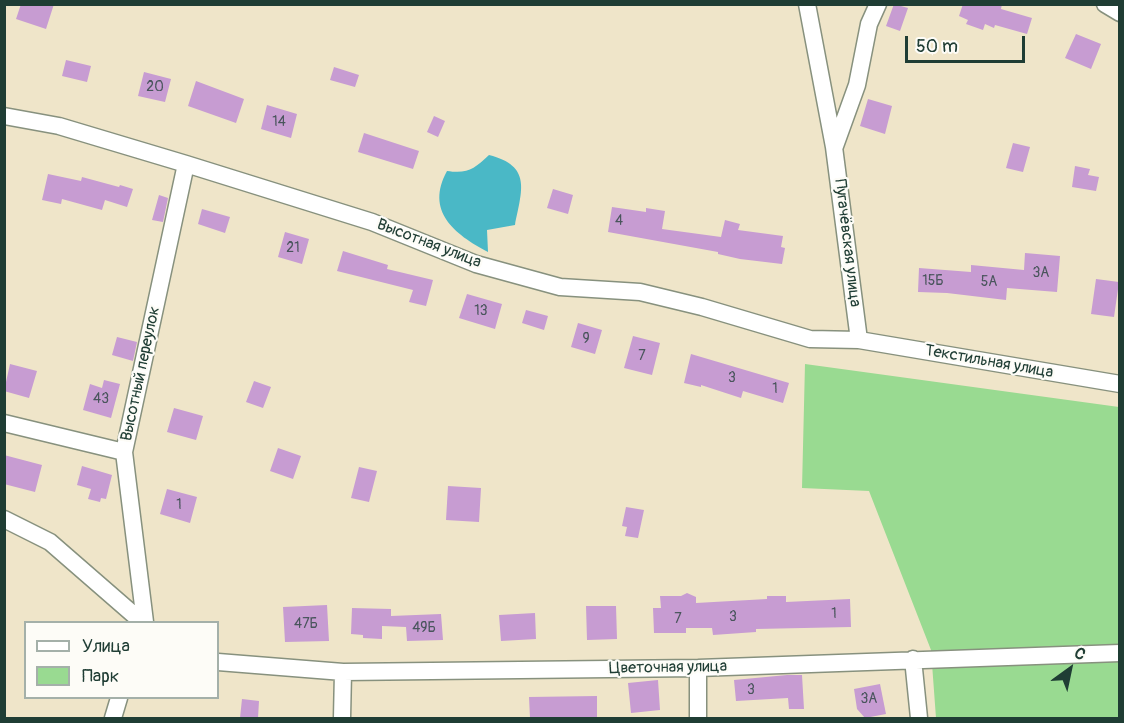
<!DOCTYPE html>
<html>
<head>
<meta charset="utf-8">
<style>
	body { margin:0 }
	#map { position:relative; width:1124px; height:723px; overflow:hidden; background:#efe5c9; font-family:Pangolin,sans-serif }
	canvas { display:block }
	.frame { position:absolute; inset:0; border:6px solid #1f3d34; pointer-events:none }
	.legend { position:absolute; left:24px; top:621px; width:195px; height:78px; box-sizing:border-box; background:#fdfcf7; border:2px solid #a4b0a9; margin:0; padding:8px 10px; list-style:none; font-size:18px; color:#1f3d34 }
	.legend li { display:flex; align-items:center; gap:12px; height:30px }
	.legend b { width:30px; border:2px solid #a4b0a9 }
	.north { position:absolute; left:1040px; top:639px; width:60px; height:60px; -webkit-text-stroke:4px #fdfcf7; paint-order:stroke; rotate:33deg; font-size:16px; font-weight:700; line-height:24px; text-align:center; color:#1f3d34 }
	.north::after { content:''; display:block; margin:auto; width:21px; height:27px; background:#1f3d34; clip-path:polygon(50% 0,100% 100%,50% 72%,0 100%) }
	.scale { position:absolute; left:905px; top:36px; width:120px; height:27px; box-sizing:border-box; border:3px solid #1f3d34; border-top:0; padding-left:8px; font-size:18px; line-height:21px; white-space:nowrap; color:#1f3d34; -webkit-text-stroke:4px #fdfcf7; paint-order:stroke }
</style>
</head>
<body>
<div id="map">
<canvas width="1124" height="723"></canvas>
<div class="frame"></div>
<ul class="legend">
<li><b style="height:8px;background:#fff"></b>Улица</li>
<li><b style="height:16px;background:#99da91"></b>Парк</li>
</ul>
<div class="north">С</div>
<div class="scale">50 m</div>
</div>
<script>
const ctx = document.querySelector('canvas').getContext('2d');
ctx.lineJoin = 'round';
function paint(path, color) { ctx.fillStyle = color; ctx.fill(path, 'evenodd'); }
function stroke(path, color, width, dash) { ctx.strokeStyle = color; ctx.lineWidth = width; ctx.lineCap = dash ? 'butt' : 'round'; ctx.setLineDash(dash || []); ctx.stroke(path); }
function drawText(font, color, halo, rows, align = 'center') {
  ctx.font = font + ' Pangolin,sans-serif'; ctx.lineWidth = 4.5; ctx.setLineDash([]); ctx.textBaseline = 'middle'; ctx.strokeStyle = halo; ctx.fillStyle = color; for (const [text, x, y, turn = 0] of rows) {
    ctx.save(); ctx.translate(x, y); ctx.rotate((+turn || 0) * Math.PI / 180); ctx.textAlign = isNaN(turn) ? turn : align; if (halo) ctx.strokeText(text, 0, 0); ctx.fillText(text, 0, 0); ctx.restore();
  }
}
const green = new Path2D(`
	M805 364 1119 407V718H936L931 650 869 491 802 488Z`);
const water = new Path2D(`
	M489 155C532 166 522 190 515 225L487 230 488 252C454 234 425 211 447 171 468 174 474 169 489 155Z`);
const building = new Path2D(`
	M21 4H54L46 29 16 19Z
	M894 4 908 8 900 31 886 26Z
	M963 4H1002L1001 9 1032 18 1027 34 995 25 994 28 985 24 983 30 966 24 968 20 959 16Z
	M1076 34 1101 44 1091 69 1065 58Z
	M66 60 91 66 87 82 62 76Z
	M334 67 359 75 355 87 330 80Z
	M144 72 171 79 165 102 138 96Z
	M196 81 244 99 236 123 188 106Z
	M868 99 892 106 885 134 860 126Z
	M267 105 297 114 291 138 261 129Z
	M434 116 445 121 438 137 427 132Z
	M364 133 419 151 413 169 358 152Z
	M1013 143 1030 147 1023 172 1006 168Z
	M1075 166 1090 169 1088 175 1099 177 1096 191 1072 187Z
	M48 174 81 181 82 177 119 187 120 185 133 189 127 207 105 200 102 210 62 199 61 204 42 200Z
	M553 189 573 195 568 214 547 208Z
	M159 195 168 198 163 222 152 220Z
	M612 207 646 212V208L665 211 662 229 721 237 725 220 740 224 738 230 783 236 781 247 785 248 782 264 740 259 718 254V252L608 232Z
	M202 209 230 217 225 233 198 224Z
	M285 232 309 239 302 264 278 257Z
	M343 251 388 265 387 269 433 280 426 306 409 302 413 290 337 271Z
	M1025 253 1060 256 1057 292 1007 288 1006 300 947 293 918 292 919 268 971 272V265L1024 270Z
	M1096 279 1119 282 1114 317 1091 314Z
	M467 294 502 304 495 329 459 318Z
	M526 310 548 316 544 330 522 323Z
	M578 323 602 330 595 354 571 347Z
	M633 336 660 343 652 375 624 368Z
	M117 337 137 342 133 361 112 355Z
	M691 354 789 383 783 403 743 391 741 398 701 385V387L684 383Z
	M10 364 37 371 29 398 4 391Z
	M104 380 120 384 111 418 83 410 90 384 102 388Z
	M254 381 271 387 263 408 246 402Z
	M174 408 203 416 196 440 167 432Z
	M278 448 301 456 293 479 270 471Z
	M4 455 42 465 35 492 4 484Z
	M82 466 112 475 106 499 101 498 100 502 88 499 91 489 77 485Z
	M359 467 377 471 369 502 351 498Z
	M448 486 481 488 479 522 446 520Z
	M167 489 197 497 190 523 160 514Z
	M626 507 644 510 638 538 625 536 627 527 622 526Z
	M687 593 696 597V603L767 599V596H786V602L850 599 851 627 756 629V632L713 635 712 628H686V633H654L653 608H661L660 596H681Z
	M327 605 329 641 285 642 283 607Z
	M586 606H616L617 639 587 640Z
	M352 608 391 609V616L441 614 443 640 407 641 406 627 382 626V639L363 638V635L351 634Z
	M535 613 536 639 501 641 499 615Z
	M787 675H802L804 709H789L788 698 736 701 734 680Z
	M658 680 660 710 631 713 628 683Z
	M880 684 886 714 865 718 857 709 854 689Z
	M597 696V718H530L529 697Z
	M242 699 259 701 258 718H240Z`);
const minor = new Path2D(`
	M807 4 834 147 859 340
	M1105 4 1120 13
	M4 116 59 126 186 164 372 222 476 264 560 287 640 292 702 307 810 339 859 340 1120 384
	M835 146 857 85 869 24 878 4
	M4 423 124 452
	M4 519 50 542 142 622
	M145 622 124 452 186 164
	M913 659 919 718
	M218 662 343 672 698 668 1120 653
	M698 668V718
	M113 718 119 698
	M342 718 343 672`);
const numberNames = [
	["20",155,87],
	["14",279,122],
	["4",619,221],
	["21",293,248],
	["3А",1041,273],
	["15Б",933,281],
	["5А",989,282],
	["13",481,311],
	["9",586,339],
	["7",642,356],
	["3",732,378],
	["1",775,389],
	["43",101,399],
	["1",179,505],
	["1",834,614],
	["3",733,617],
	["7",678,619],
	["47Б",306,624],
	["49Б",424,628],
	["3",751,690],
	["3А",869,699]
];
const streetNames = [
	["Пугачёвская улица",847,243,83],
	["Высотная улица",429,244,21],
	["Текстильная улица",989,362,10],
	["Высотный переулок",141,374,-78],
	["Цветочная улица",668,668,-1]
];
paint(green, '#99da91');
paint(water, '#4ab8c6');
paint(building, '#c79cd2');
stroke(minor, '#87917e', 19);
stroke(minor, '#fff', 16);
drawText('14px', '#49555c', null, numberNames);
drawText('16px', '#1f3d34', '#fdfcf7', streetNames);
</script>
</body>
</html>
